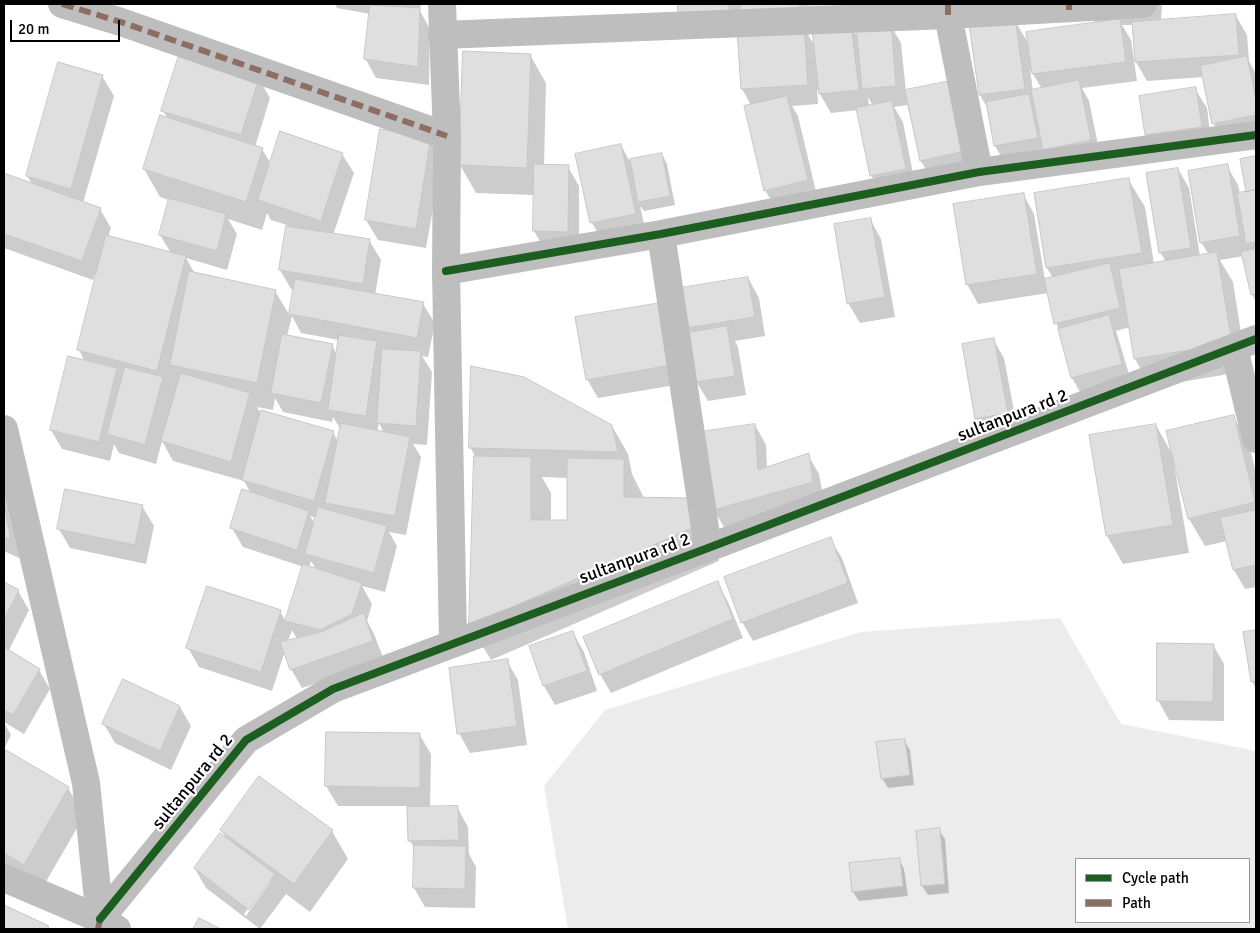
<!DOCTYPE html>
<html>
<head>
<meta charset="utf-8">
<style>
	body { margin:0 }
	#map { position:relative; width:1260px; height:933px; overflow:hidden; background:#fff; font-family:Signika,sans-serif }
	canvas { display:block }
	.frame { position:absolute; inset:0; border:5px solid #000; pointer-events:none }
	.legend { position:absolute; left:1075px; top:858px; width:175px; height:65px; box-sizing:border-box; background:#fff; border:1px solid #999; margin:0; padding:6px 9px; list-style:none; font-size:15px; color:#000 }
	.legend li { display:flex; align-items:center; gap:10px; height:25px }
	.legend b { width:25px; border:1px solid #999 }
	.scale { position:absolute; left:10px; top:20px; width:110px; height:22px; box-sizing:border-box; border:2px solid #000; border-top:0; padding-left:6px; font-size:15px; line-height:18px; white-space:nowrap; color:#000; -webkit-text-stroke:4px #fff; paint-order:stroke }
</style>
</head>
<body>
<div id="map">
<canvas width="1260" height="933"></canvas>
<div class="frame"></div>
<ul class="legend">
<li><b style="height:6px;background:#1b5e20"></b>Cycle path</li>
<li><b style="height:6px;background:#8d6e63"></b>Path</li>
</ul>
<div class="scale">20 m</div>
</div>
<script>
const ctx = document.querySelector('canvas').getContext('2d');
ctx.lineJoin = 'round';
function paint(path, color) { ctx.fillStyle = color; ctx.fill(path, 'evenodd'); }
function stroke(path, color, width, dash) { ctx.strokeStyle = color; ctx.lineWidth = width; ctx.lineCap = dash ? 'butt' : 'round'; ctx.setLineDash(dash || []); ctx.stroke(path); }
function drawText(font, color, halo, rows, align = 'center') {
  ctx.font = font + ' Signika,sans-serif'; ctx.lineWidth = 4.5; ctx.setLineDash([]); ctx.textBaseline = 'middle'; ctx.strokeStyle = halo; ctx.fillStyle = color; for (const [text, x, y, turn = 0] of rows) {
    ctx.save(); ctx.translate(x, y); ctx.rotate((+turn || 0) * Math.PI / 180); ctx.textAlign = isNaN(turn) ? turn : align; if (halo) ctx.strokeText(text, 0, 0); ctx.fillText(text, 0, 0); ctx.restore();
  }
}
const green = new Path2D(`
	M1060 618 1121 724 1256 751V929H568L544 786 605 710 861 632ZM1076 859H1249V922H1076Z`);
const shadow = new Path2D(`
	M335 4H421L420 11 430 29 429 85 376 78 365 58 370 14 337 8Z
	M679 4H856V27L890 24 901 43 906 92 949 82 975 171 932 180 921 161 906 100 907 105 894 107 903 122 916 189 883 195 871 175 858 110 831 113 817 89 818 104 792 106 798 116 818 200 776 209 765 190 751 105 742 89 739 35 679 15ZM810 10 815 46 807 33ZM852 28H858L859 39ZM868 97 873 106 869 107Z
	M1084 4H1162L1161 21 1236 16 1247 35 1249 61 1256 74V136L1225 143 1214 124 1204 77 1147 81 1136 62 1133 25H1122L1131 40 1137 81 1082 88 1089 101 1101 159 1006 165 995 146 988 109 980 95 970 25 1014 19 1028 43 1096 24ZM1030 69 1042 89 1033 91Z
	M530 55 546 83 544 166 568 167 579 186V251L545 250 534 231 535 195 476 193 460 165Z
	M102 76 114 96 83 203 100 209 111 228 108 237 171 253 160 235 169 200 160 197 144 169 168 119 163 111 259 79 270 98 255 147 262 149 271 164 342 154 354 173 333 235 369 240 381 260 375 295 423 304 435 323 428 357 422 356 432 372 427 445 413 444 421 457 406 535 389 532 397 546 385 592 362 586 372 604 367 621 374 634 384 660 302 688 291 669 285 651 272 691 199 667 188 648 280 611 286 622 304 567 243 547 232 528 251 494 244 481 173 461 162 441 156 464 119 453 114 444 110 461 62 449 51 430 85 362 79 350 97 274H95L93 280 4 248V175L33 185 27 176ZM267 213 271 220 287 225 280 270 291 289 294 290 290 316 275 291 195 274 186 258 227 270 237 234 228 219 262 230ZM292 316 301 333 339 340 337 355 332 345 287 336ZM275 398 283 412 332 422 333 417 341 430 338 442 333 432 261 414 257 407 273 410ZM379 423 384 433 377 432ZM310 516 317 518 315 524ZM311 561 316 569 309 567ZM292 630 297 639 288 641Z
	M1195 89 1207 108 1212 147 1157 154 1146 135 1140 97Z
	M430 138 442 158 426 248 378 240 366 220Z
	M621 145 629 160 662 154 667 164 675 205 644 211 640 206 646 233 603 242 592 223 576 155Z
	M1256 157V302L1252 294 1244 256 1220 260 1233 282 1247 371 1151 387 1135 359 1130 327 1116 331 1132 384 1083 397 1072 378 1048 293 978 304 967 284 1023 194 1034 214 1045 280 1053 278 1047 268 1036 194 1128 179 1145 207 1154 264 1166 262 1160 252 1178 169 1189 188 1200 256 1209 255 1201 242 1227 166 1238 185 1240 194 1249 192 1241 160Z
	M870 219 881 239 895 317 860 323 848 303Z
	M748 278 759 298 765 336 735 341 738 347 746 395 708 401 696 381 691 333 688 327Z
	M660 304 681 384 598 398 587 379Z
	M993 339 1004 358 1018 432 988 438 976 418Z
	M1233 416 1249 444 1256 473V587L1245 589 1234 570 1227 541 1205 546 1189 519 1176 464H1174L1189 553 1123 564 1107 536 1156 425 1172 454Z
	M755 425 766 445 767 468 808 455 819 474 824 501 725 529 714 510Z
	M612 426 628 454 632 474 644 498 710 534 719 561 491 660 470 625 475 456 470 447ZM542 477 568 478V522H551V493Z
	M4 476 21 559 4 551Z
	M142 506 154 526 146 564 70 548 59 529Z
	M830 539 842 558 858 603 753 641 742 622Z
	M4 583 18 591 29 610 8 652 39 670 50 689 24 734 4 722Z
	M717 583 728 602 743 638 611 693 600 674Z
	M1256 632V689L1252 681 1245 633Z
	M573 633 584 652 597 691 555 705 544 686Z
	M1213 645 1224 664V721L1169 720 1158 700Z
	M507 661 518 680 527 745 470 753 459 733Z
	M123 681 180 707 191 726 171 770 115 743 104 724Z
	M4 722 11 735 4 749Z
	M327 733 419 734 431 754 430 808 457 807 468 827 469 854 476 867 475 908 425 907 414 888 415 849 410 841 408 806H338L326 786Z
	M904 740 910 750 914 785 888 788 882 778Z
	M6 752 68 788 84 816 40 892 4 871V756Z
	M221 830 332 831 348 859 310 912 286 894 260 929 206 888 195 869 226 838ZM268 881H271L246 916 244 914Z
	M939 830 945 839 949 893 928 895 922 886Z
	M899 859 904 869 908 896 859 901 853 892Z
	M4 907 48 927 49 929H4Z`);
const building = new Path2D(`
	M678 4H729V16L678 15Z
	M741 4H799V14L741 13Z
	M807 4H845V9L807 8Z
	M370 5 420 8 418 67 364 59Z
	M1236 14 1239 55 1135 62 1132 22Z
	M1015 17 1025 89 979 95 969 24Z
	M1120 19 1126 62 1032 74 1026 32Z
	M891 22 896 86 862 89 856 25Z
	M851 24 859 90 819 94 812 29Z
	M804 25 808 85 741 89 737 29Z
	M463 51 531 54 527 168 459 165Z
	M180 52 259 78 241 135 161 111Z
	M1247 56 1256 100V115L1212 124 1200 66Z
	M58 62 103 75 71 189 26 176Z
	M1079 80 1091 140 1043 150 1031 90Z
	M950 81 965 151 920 161 905 90Z
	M1196 87 1202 127 1145 135 1139 96Z
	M1029 94 1038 138 994 146 986 102Z
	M787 96 808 180 764 191 744 106Z
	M892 101 906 169 870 176 856 108Z
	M160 115 263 148 246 202 143 169Z
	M380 129 431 137 416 229 365 220Z
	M280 131 343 153 321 221 258 200Z
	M621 144 636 214 590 223 575 154Z
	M662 153 670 196 638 202 630 159Z
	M1256 156V189L1246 192 1240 159Z
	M534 164 569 165 568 232 533 231Z
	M1228 164 1240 236 1200 243 1188 171Z
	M1178 168 1191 248 1159 253 1146 173Z
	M4 173 101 208 82 261 4 234Z
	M1129 178 1142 253 1046 268 1034 193Z
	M1256 190V242L1246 244 1237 193Z
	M1024 193 1037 274 966 285 953 204Z
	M169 198 226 214 217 251 159 235Z
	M871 218 885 297 847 304 834 224Z
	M286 226 370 239 363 284 279 270Z
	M106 235 186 256 157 371 77 350Z
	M1256 249V294L1251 295 1241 252Z
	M1217 252 1232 343 1134 359 1119 269Z
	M1110 263 1120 308 1054 324 1044 279Z
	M189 271 276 290 257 383 170 365Z
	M748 277 755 317 686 328 680 288Z
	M295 279 424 302 417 338 289 314Z
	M661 303 671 365 586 380 575 317Z
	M1109 315 1122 364 1071 378 1058 329Z
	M727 326 735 376 695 382 687 333Z
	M282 334 333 344 321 403 271 393Z
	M339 335 377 341 366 416 328 410Z
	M994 338 1008 413 975 419 962 344Z
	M382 349 421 351 416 426 377 423Z
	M68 356 117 368 99 442 50 430Z
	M471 366 524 377 612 425 618 452 469 448Z
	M125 367 163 377 145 445 107 434Z
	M181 373 250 393 231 462 161 441Z
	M261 410 334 431 314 501 242 480Z
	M1234 415 1255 502 1188 519 1166 431Z
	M341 423 410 437 395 516 325 503Z
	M755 424 758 470 809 453 813 482 713 510 700 432Z
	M1156 424 1173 525 1106 536 1089 435Z
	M474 456 531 457V520H567V458L624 459V497L690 498 699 525 469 626Z
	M65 489 143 505 135 545 57 529Z
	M242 489 309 511 297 550 230 528Z
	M4 505 11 540 4 537Z
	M318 507 387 526 374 573 305 554Z
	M1256 510V565L1233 570 1220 518Z
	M831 537 848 583 741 623 724 577Z
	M303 564 362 583 352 614 320 630 285 621Z
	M718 581 733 619 599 675 583 637Z
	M4 582 19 590 4 620Z
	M207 586 281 610 261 672 186 648Z
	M364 613 373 641 290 670 280 642 321 632Z
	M1256 630V681L1251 682 1243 632Z
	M573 631 587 671 543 686 529 646Z
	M1157 643 1214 644 1213 702 1157 701Z
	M4 647 40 669 13 715 4 710Z
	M508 659 517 726 457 734 449 668Z
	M123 679 180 706 160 751 102 724Z
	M326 732 420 733V788L325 786Z
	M905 739 910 775 881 779 876 742Z
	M6 750 69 787 24 865 4 853V754Z
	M259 776 333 830 294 884 220 830Z
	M458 806 459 840 408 841 407 807Z
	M940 828 945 884 921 886 916 831Z
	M220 833 275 874 249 910 194 868Z
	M414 845 466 846 465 889 413 888Z
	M900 858 903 886 852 892 849 863Z
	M4 905 49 926 47 929H4Z
	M199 918 221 929H193Z`);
const minor = new Path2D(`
	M62 4 121 22 447 136
	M948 4V15L979 172
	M442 35 948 15 1143 4
	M661 234 708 548
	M446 271 661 234 979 172 1256 135
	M1234 348 1256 439
	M4 429 86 783 100 919 98 929`);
const tertiary = new Path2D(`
	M442 4 447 136 446 271 453 643
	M4 878 100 919 117 929
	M100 919 246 740 333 689 708 548 1256 339`);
const quiet = new Path2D(`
	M62 4 121 22 447 136
	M1069 4V10
	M948 15V4
	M98 929 100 919`);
const cycleway = new Path2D(`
	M446 271 661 234 979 172 1256 135
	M100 919 246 740 333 689 708 548 1256 339`);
const streetNames = [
	["sultanpura rd 2",1013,416,-21],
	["sultanpura rd 2",635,559,-20],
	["sultanpura rd 2",193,782,-51]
];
paint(green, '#ececec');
paint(shadow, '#0003');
paint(building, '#dfdfdf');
stroke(building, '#c7c7c7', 1);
stroke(minor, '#bebebe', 28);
stroke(tertiary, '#bebebe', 28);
stroke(quiet, '#8d6e63', 6, [12, 6]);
stroke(cycleway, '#1b5e20', 8);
drawText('18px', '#000', '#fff', streetNames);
</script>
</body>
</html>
